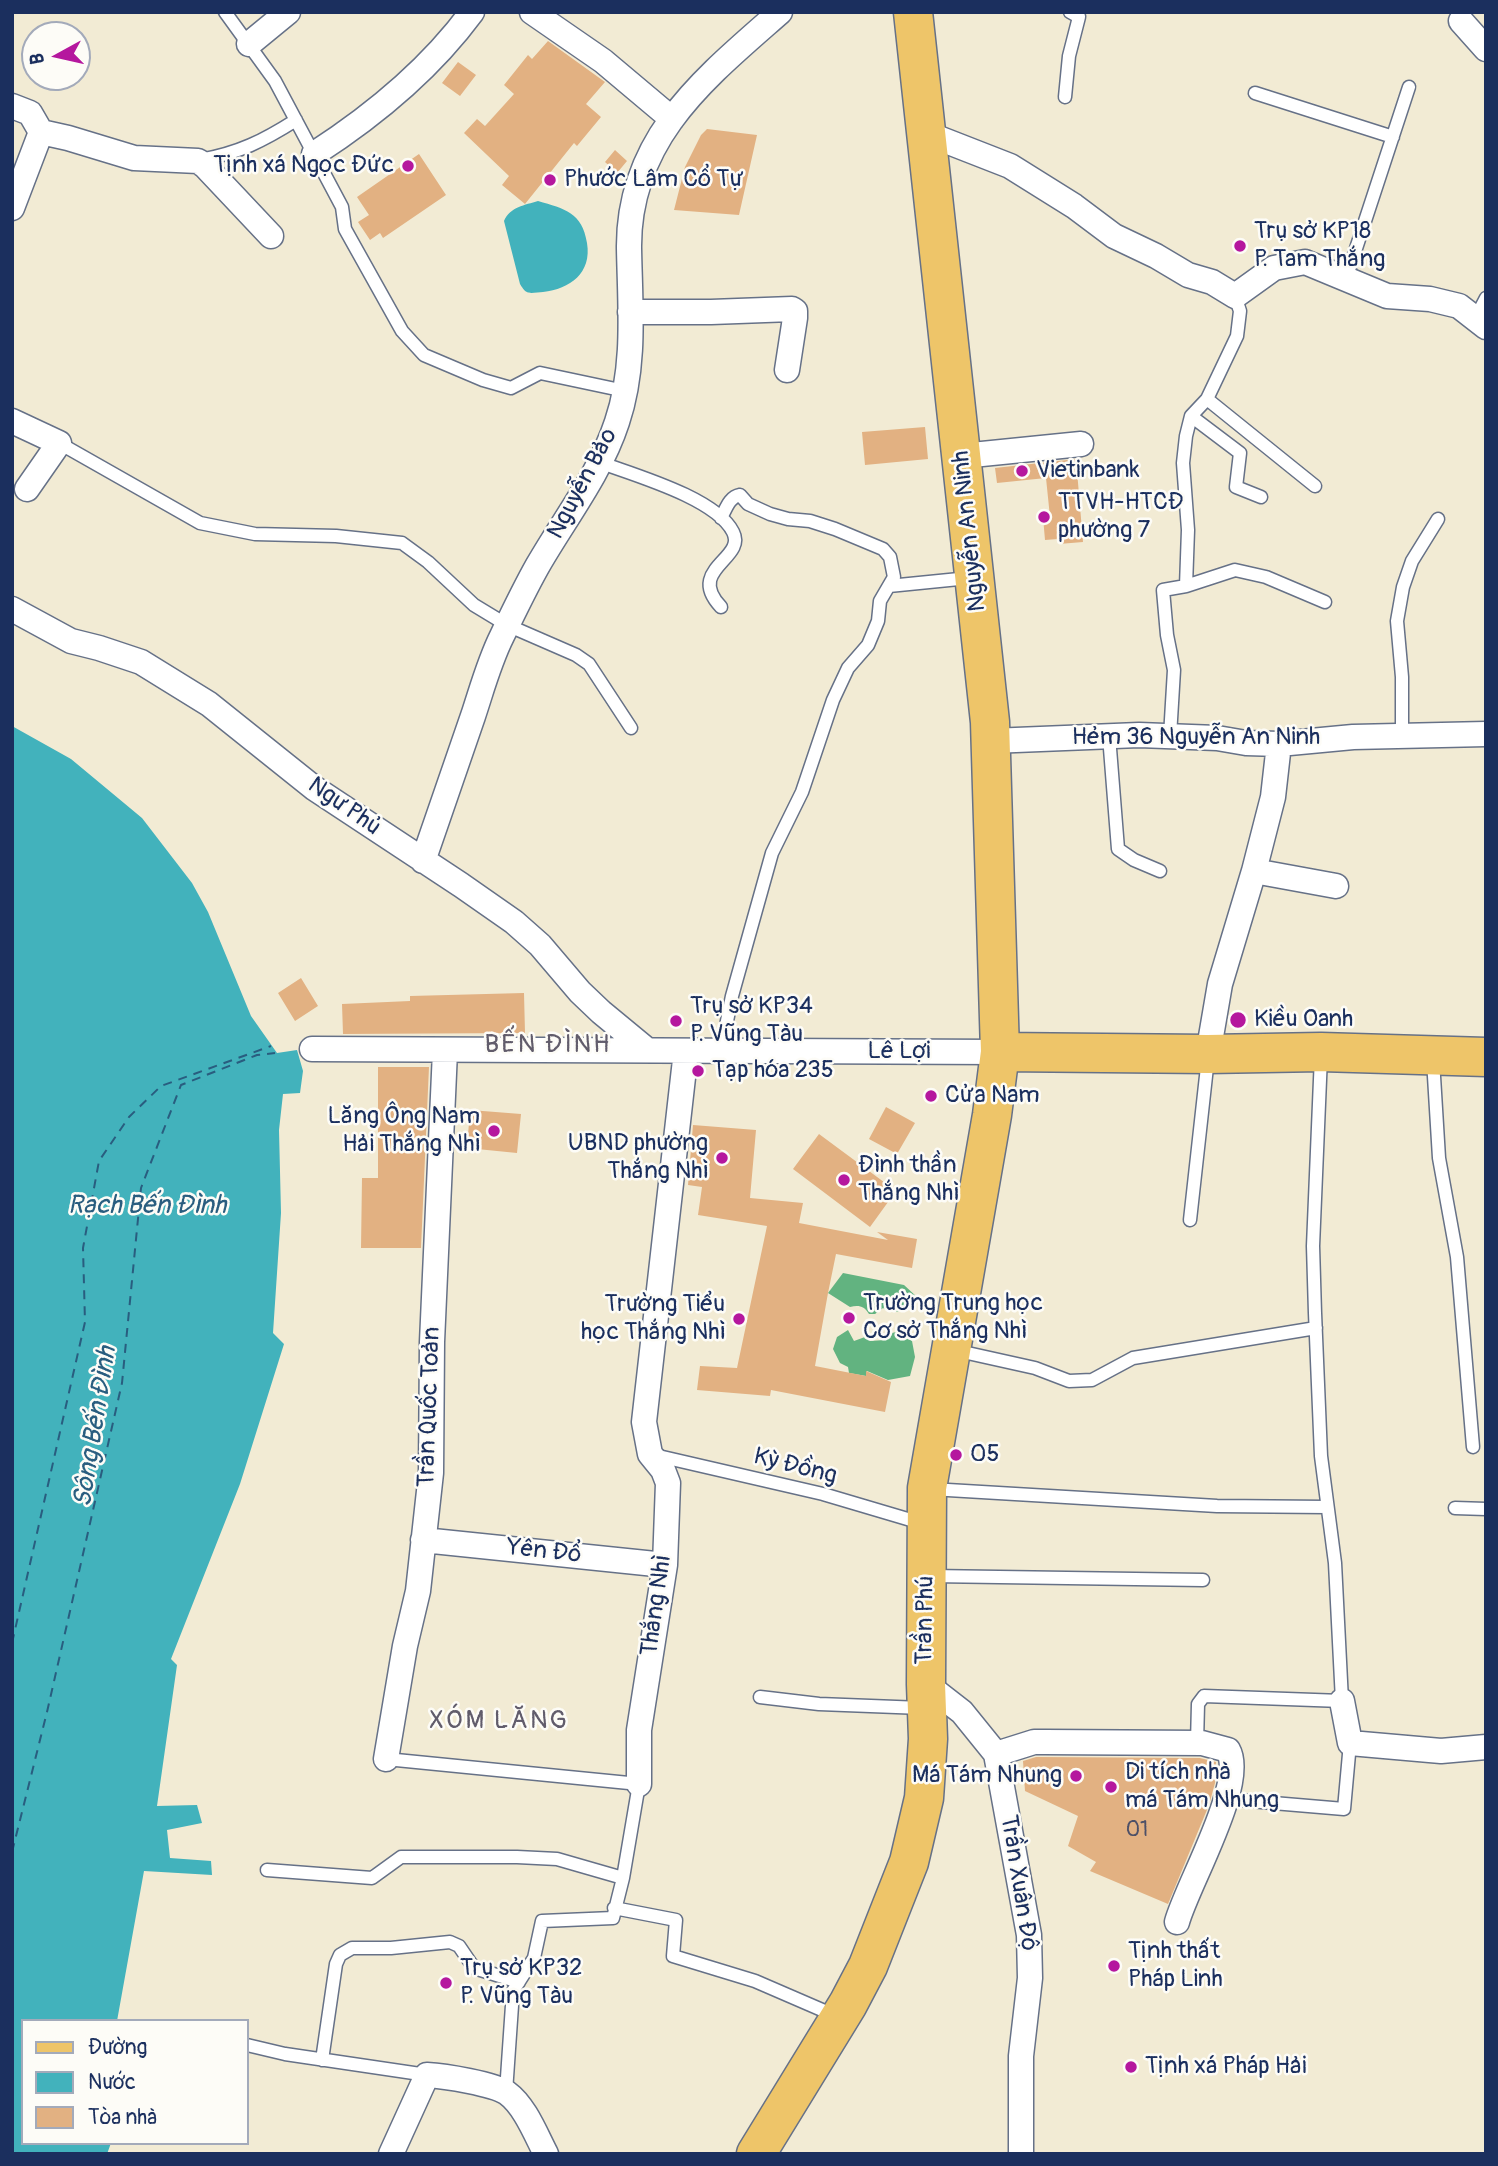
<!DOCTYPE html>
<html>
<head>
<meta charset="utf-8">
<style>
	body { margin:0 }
	#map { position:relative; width:1498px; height:2166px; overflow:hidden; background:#f2ebd4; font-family:Pangolin,sans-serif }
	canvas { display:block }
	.frame { position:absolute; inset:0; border:14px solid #1b2f5e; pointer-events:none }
	.legend { position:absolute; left:21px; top:2019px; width:228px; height:126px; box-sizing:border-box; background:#fdfcf7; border:2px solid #a3aaba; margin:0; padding:9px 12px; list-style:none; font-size:21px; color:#1b2f5e }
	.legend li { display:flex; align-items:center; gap:14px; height:35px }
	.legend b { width:35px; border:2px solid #a3aaba }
	.north { position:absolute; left:21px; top:21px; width:70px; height:70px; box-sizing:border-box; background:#fdfcf7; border:2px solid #a3aaba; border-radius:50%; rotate:262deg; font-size:19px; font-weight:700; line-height:28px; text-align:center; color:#1b2f5e }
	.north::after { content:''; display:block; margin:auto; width:24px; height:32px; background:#b5179e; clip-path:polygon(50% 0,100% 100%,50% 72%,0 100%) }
</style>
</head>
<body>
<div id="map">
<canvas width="1498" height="2166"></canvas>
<div class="frame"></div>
<ul class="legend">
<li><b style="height:9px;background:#eec569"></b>Đường</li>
<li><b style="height:19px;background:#42b2bc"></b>Nước</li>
<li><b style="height:19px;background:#e2b182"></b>Tòa nhà</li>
</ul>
<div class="north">B</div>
</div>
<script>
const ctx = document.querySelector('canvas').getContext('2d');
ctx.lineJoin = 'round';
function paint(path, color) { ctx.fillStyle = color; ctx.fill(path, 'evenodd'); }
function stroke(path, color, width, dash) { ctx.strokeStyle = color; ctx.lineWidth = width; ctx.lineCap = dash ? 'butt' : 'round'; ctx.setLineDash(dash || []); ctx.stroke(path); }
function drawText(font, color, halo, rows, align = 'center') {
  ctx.font = font + ' Pangolin,sans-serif'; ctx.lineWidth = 5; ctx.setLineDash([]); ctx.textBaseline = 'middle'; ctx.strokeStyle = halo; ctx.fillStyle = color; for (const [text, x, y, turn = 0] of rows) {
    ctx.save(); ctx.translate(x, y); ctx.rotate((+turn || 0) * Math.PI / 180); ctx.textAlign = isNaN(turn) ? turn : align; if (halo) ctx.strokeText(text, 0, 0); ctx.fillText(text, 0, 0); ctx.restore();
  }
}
const forest = new Path2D(`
	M843 1273 904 1285 917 1297C907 1309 897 1317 883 1308L875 1314H869C864 1306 859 1305 850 1307L828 1293Z
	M848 1330 854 1341 865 1337 870 1341 885 1340 886 1334 897 1332 912 1341 915 1357 910 1376 888 1380 867 1371 866 1376 849 1373 848 1367 840 1363 833 1349 837 1337Z`);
const water = new Path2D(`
	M538 201C565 209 582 212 587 243 592 273 570 289 543 292 538 292 530 294 527 292 524 291 522 287 520 284L504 221C510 207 525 205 538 201Z
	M12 726 71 759 142 818 192 883 208 912 251 1016 277 1053 297 1050 303 1071 300 1093 283 1094 279 1130 281 1213 273 1333 284 1344 240 1484 171 1659 177 1665 157 1806 197 1805 202 1823 167 1830 170 1858 211 1861 212 1875 144 1871 117 2021H23V2143H111L107 2154H12Z`);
const ferry = new Path2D(`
	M12 1643 85 1322 83 1248 99 1161 129 1117 161 1086 271 1046
	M12 1852 47 1712 122 1383 141 1188 181 1085 257 1055 275 1053`);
const building = new Path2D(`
	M548 41 605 82 586 104 601 117 577 146 574 143 525 204 502 185 509 176 464 133 477 119 485 126 514 94 504 85 528 55 532 59Z
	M458 62 476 75 460 96 442 83Z
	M707 129 757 135 739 215 674 210 685 167 701 135Z
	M615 150 627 161 617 173 605 162Z
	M419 154 446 195 383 238 380 233 370 240 358 222 369 215 357 197Z
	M925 427 928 459 865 465 862 432Z
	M1076 459 1083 542 1059 544 1058 539 1045 540 1043 517H1050L1046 478 997 483 995 468Z
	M301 978 318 1006 295 1021 278 993Z
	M524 993 525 1033 343 1034 342 1004 410 1001V996Z
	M378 1067H429L421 1248H361L362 1178H378Z
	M886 1107 915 1123 897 1154 869 1139Z
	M470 1110 521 1114 517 1153 467 1148Z
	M693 1125 756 1130 750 1198 803 1203 799 1223 888 1240 877 1232 917 1239 912 1268 836 1254 828 1293 815 1366 866 1376V1371L891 1382 885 1412 771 1390 770 1396 697 1390 700 1366 737 1368 767 1226 698 1215 702 1187 688 1185Z
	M819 1134 896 1191 870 1227 793 1169Z
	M1036 1757 1200 1758 1216 1762 1215 1783 1209 1805 1168 1904 1090 1871 1096 1862 1068 1846 1078 1816 1025 1791 1023 1761Z`);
const lane = new Path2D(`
	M225 12 275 81 342 207 345 229 402 331 424 355 483 380 511 388 540 373 625 391
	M1255 93 1393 137
	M1065 97 1069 56 1079 17 1070 12
	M200 160C239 153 263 141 296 120
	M1346 279 1409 87
	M1475 319 1486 298
	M1207 399 1315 486
	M1191 416 1240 453 1236 487 1261 497
	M59 443 200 523 255 534 336 536 402 543 428 562 474 605 507 625 576 655 589 664 631 728
	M599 462C634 475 716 498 733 532 747 559 685 569 721 607
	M889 586 969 578
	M1186 586 1235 570 1266 577 1325 602
	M1402 735V677L1397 621 1403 587 1412 561 1438 519
	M1109 736 1118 849 1134 860 1160 871
	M1170 736 1174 670 1167 635 1163 590 1186 586 1188 530 1183 463 1186 436 1191 416 1207 399 1237 336 1240 311 1235 296
	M721 1051 732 996 772 853 802 792 833 700 848 668 868 645 878 621 880 601 894 577 890 557 883 549 835 529 810 521 788 519 770 514 748 504 740 495C729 497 726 509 721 518
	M1433 1060 1439 1158 1457 1257 1473 1447
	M1190 1220 1208 1058
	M954 1350 1035 1368 1069 1381 1092 1380 1133 1358 1316 1328
	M654 1455 823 1494 921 1523
	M931 1489 1217 1506 1327 1507
	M1455 1508 1486 1509
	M931 1576 1203 1580
	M760 1697 819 1704 922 1708
	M1197 1743 1198 1704 1204 1696 1342 1701 1335 1563 1321 1456 1315 1313 1313 1246 1321 1056
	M386 1759 639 1784 623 1878 613 1918 542 1921 534 1958 513 1991 506 2092
	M1226 1799 1344 1809 1350 1743
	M267 1870 372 1878 401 1857H517L557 1859 623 1878
	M614 1908 676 1920 673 1956 755 1981 836 2016
	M247 2045 285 2054 427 2075
	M322 2060 336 1964 340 1955 352 1948H391L450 1942 459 1946 474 1968 519 1982`);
const street = new Path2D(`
	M532 12 603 61 672 119
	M1461 21 1486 49
	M249 44 288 12
	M12 106 30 113 41 132
	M41 132 68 138 134 158 198 161 205 166 271 236
	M928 134 1010 166 1074 206 1114 236 1156 256 1188 275 1212 282 1235 296 1274 268 1305 262 1387 296 1430 299 1459 306 1486 327
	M314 154C373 116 430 69 472 12
	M12 208 41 132
	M630 312H711L792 309 795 311V318L787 370
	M12 421 59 443 27 489
	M962 456 1081 444
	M12 609 71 641 99 648 141 662 209 704 314 788 461 885 514 922 540 945 580 992 601 1012 647 1050
	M991 741 1139 735 1217 738 1246 743 1279 744 1353 737 1486 734
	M1279 744 1273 797 1254 871 1336 886
	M423 861C440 813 456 764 473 716 482 689 489 662 502 636 513 613 525 588 538 565 565 518 600 474 617 422 636 366 630 306 629 248 628 138 705 78 780 12
	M312 1049 1000 1052
	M1208 1054 1220 984 1254 871
	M423 1540 665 1565
	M926 1684 962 1712 996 1754 1029 1935 1030 1978 1021 2056V2154
	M1342 1701 1350 1743 1441 1751 1486 1747
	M996 1754 1034 1742H1045L1202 1743 1228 1750C1247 1783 1187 1885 1177 1922
	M386 1759 405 1646 418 1591 431 1473 432 1342 445 1051
	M639 1784V1730L665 1565 668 1483 663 1470 650 1454 644 1422 686 1051
	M391 2154 427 2075C445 2076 494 2084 507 2093 525 2106 536 2135 546 2154`);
const primary = new Path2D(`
	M1000 1052 1208 1054 1321 1052 1486 1057
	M756 2154 848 2004 868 1966 909 1862 924 1798 928 1739 926 1684 927 1488 992 1115 1000 1052 990 722 913 12`);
const markers = [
	[408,166,7,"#b5179e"],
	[550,180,7,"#b5179e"],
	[1240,246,7,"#b5179e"],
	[1022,471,7,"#b5179e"],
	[1044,517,7,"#b5179e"],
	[1238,1020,9,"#b5179e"],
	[676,1021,7,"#b5179e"],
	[698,1071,7,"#b5179e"],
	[931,1096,7,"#b5179e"],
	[494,1131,7,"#b5179e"],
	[722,1158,7,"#b5179e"],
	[844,1180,7,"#b5179e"],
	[849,1318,7,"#b5179e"],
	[739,1319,7,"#b5179e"],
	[956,1455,7,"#b5179e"],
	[1076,1776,7,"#b5179e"],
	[1111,1787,7,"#b5179e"],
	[1114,1966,7,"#b5179e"],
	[446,1983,7,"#b5179e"],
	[1131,2067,7,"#b5179e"]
];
const numberNames = [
	["01",1137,1831]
];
const poiNames = [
	["Tịnh xá Ngọc Đức",394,166,"right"],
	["Phước Lâm Cổ Tự",564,180],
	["Trụ sở KP18",1254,232],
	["P. Tam Thắng",1254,260],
	["Vietinbank",1036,471],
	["TTVH-HTCĐ",1058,503],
	["phường 7",1058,531],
	["Trụ sở KP34",690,1007],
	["P. Vũng Tàu",690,1035],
	["Kiều Oanh",1254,1020],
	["Tạp hóa 235",712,1071],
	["Cửa Nam",945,1096],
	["Lăng Ông Nam",480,1117,"right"],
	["Hải Thắng Nhì",480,1145,"right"],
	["UBND phường",708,1144,"right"],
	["Thắng Nhì",708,1172,"right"],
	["Đình thần",858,1166],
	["Thắng Nhì",858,1194],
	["Trường Trung học",863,1304],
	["Cơ sở Thắng Nhì",863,1332],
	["Trường Tiểu",725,1305,"right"],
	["học Thắng Nhì",725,1333,"right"],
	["05",970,1455],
	["Di tích nhà",1125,1773],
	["má Tám Nhung",1125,1801],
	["Má Tám Nhung",1062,1776,"right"],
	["Tịnh thất",1128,1952],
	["Pháp Linh",1128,1980],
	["Trụ sở KP32",460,1969],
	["P. Vũng Tàu",460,1997],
	["Tịnh xá Pháp Hải",1145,2067]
];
const streetNames = [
	["Nguyễn Bảo",583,484,-62],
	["Nguyễn An Ninh",970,531,-96],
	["Hẻm 36 Nguyễn An Ninh",1196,738],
	["Ngư Phủ",344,807,35],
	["Lê Lợi",899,1052],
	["Trần Quốc Toản",430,1407,-88],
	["Kỳ Đồng",795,1467,14],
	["Yên Đổ",544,1552,6],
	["Thắng Nhì",657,1606,-82],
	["Trần Phú",926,1620,-89],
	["Trần Xuân Độ",1018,1883,81]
];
const neighbourhoodNames = [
	["BẾN ĐÌNH",548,1045],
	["XÓM LĂNG",499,1721]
];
const waterNames = [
	["Rạch Bến Đình",147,1206],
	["Sông Bến Đình",96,1427,-81]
];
paint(forest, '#62b380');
paint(water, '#42b2bc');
stroke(ferry, '#295d7f', 2, [9, 7]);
paint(building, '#e2b182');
stroke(lane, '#667187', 15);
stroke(street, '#667187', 27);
stroke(primary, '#667187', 41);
stroke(lane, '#fff', 12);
stroke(street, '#fff', 24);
stroke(primary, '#eec569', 38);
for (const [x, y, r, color] of markers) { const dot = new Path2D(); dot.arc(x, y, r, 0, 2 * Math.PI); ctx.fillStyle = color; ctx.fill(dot); stroke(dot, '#fdfcf7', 2.5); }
drawText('21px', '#4d5067', null, numberNames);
drawText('24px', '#1b2f5e', '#fdfcf7', poiNames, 'left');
drawText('24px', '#1b2f5e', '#fdfcf7', streetNames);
ctx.letterSpacing = '2px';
drawText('26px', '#615c6b', '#fdfcf7', neighbourhoodNames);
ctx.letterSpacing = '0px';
drawText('italic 26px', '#295d7f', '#fdfcf7', waterNames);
</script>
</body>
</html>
